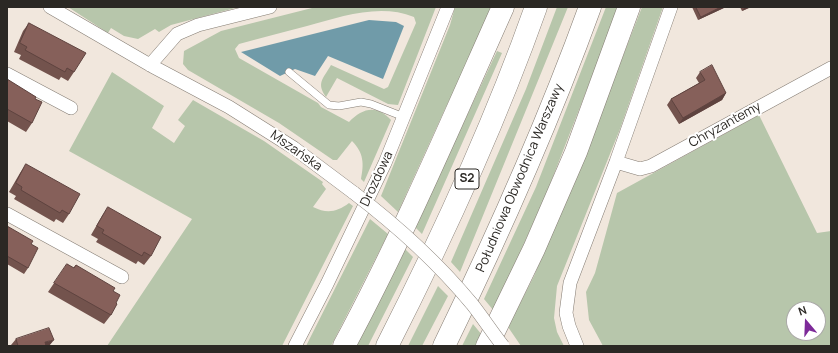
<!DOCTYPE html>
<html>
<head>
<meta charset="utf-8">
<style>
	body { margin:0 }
	#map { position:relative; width:838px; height:353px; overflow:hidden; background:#f1e7dd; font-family:Manrope,sans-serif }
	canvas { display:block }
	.frame { position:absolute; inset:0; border:8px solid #2b2824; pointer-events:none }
	.north { position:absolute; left:786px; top:301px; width:40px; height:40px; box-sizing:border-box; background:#fff; border:1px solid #aaa9a7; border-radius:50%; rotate:341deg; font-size:11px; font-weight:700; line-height:16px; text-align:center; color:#2b2824 }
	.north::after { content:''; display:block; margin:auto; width:14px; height:18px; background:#7d2a99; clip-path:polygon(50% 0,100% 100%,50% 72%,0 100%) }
</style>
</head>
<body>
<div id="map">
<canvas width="838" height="353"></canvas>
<div class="frame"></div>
<div class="north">N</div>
</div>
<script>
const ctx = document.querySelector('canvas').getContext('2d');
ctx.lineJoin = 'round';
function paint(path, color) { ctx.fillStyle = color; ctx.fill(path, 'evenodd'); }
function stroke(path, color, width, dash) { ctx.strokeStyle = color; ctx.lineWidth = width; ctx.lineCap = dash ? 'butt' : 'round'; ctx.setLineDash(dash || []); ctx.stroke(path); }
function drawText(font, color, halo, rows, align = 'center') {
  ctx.font = font + ' Manrope,sans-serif'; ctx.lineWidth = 4; ctx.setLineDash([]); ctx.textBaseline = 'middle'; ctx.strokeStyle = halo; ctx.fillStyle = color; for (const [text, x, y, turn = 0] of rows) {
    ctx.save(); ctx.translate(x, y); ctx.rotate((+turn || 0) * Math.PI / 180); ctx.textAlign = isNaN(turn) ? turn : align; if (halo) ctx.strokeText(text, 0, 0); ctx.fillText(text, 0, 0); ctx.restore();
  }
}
const green = new Path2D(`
	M68 7H239L171 25 159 32 155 29 138 39 124 36 111 28 108 33Z
	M316 7H436L398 105 388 104 337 78 326 97C316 83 323 79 331 65L384 89 388 87 416 23 414 17C379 3 341 17 307 26 284 32 261 38 239 44L235 49 239 58 318 103 321 107 349 122C362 108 377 104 391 120L364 182 361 179C364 164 364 153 352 141L337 160H333L279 123 188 70 183 64 184 51 221 31Z
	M455 7H495L445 109 398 212 381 196 450 25Z
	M557 7H568L460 272 451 262 526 89Z
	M606 7H619L547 192 494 311 484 299 536 187Z
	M642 7H663L620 129 557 286 554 318 557 332 564 346H521L508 327 534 276 585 154Z
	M497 51 502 53 422 234 415 227Z
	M112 72 164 106 152 128 174 143 185 126 178 120 193 100 264 141 323 182 322 184 326 189 313 207C327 214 337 212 349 203L353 206 282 346H107L192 219 69 151Z
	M759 115 817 233 831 231V346H603L589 320 586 292 595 273 617 193ZM794 309H818V333H794Z
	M370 219 388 234 331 346H306Z
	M405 249 413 257 368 346H356Z
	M438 286 448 296 422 346H408Z
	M473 324 482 335 476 346H462Z`);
const water = new Path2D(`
	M369 20 396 22 404 26 383 79 328 56 315 76 295 69 280 76 241 52Z`);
const service = new Path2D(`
	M289 72 329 105 339 106 361 102 371 104 404 117`);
const minor = new Path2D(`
	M50 7 150 65 229 107 294 148 354 193
	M150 65 177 34 198 25 270 7
	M7 74 71 108
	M616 162 640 169 651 166 831 68
	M7 214 122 277
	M295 346 327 284 385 163 448 7
	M577 346 569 326 566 313 570 283 616 162 671 7`);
const motorway = new Path2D(`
	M344 346C403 236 452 121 503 7
	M387 346C443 236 495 123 536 7
	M444 346C498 235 548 123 590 7
	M487 346 534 249 576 152 629 7`);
const minorBridge = new Path2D(`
	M354 193C396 225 438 263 472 304 483 318 492 332 503 346`);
const wall = new Path2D(`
	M692 7H726L698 20Z
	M740 7H751L742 11Z
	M29 23 74 72 68 81 61 77 59 80 19 59 21 55 14 52 23 31Z
	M700 72 726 93 722 100 679 124 667 105 671 99 699 83 696 78Z
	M7 79 35 99 32 123 26 132 7 121Z
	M26 164 69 214 63 223 56 219 54 222 14 199 16 196 9 192 20 173Z
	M108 207 151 256 144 265 138 261 136 264 96 242 98 239 91 235 102 216Z
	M7 226 31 244 28 268 24 274 7 264Z
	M67 264 73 268 76 265 113 291 116 303 111 315 104 324 48 292Z
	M16 339 49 346H12L11 345Z`);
const shadedWall = new Path2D(`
	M721 7H726L698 20 701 17Z
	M745 7H751L742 11Z
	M726 93 722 100 679 124 683 118Z
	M54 340 49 346H43L45 342Z`);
const building = new Path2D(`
	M696 7H721L701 17Z
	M29 23 86 53 74 72 67 68 65 72 25 50 27 47 20 43Z
	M712 65 726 93 683 118 671 99 705 80 700 72Z
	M7 79 36 97 35 99 42 102 32 123 7 109Z
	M26 164 80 194 69 214 62 210 60 213 21 190 22 187 16 183Z
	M108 207 161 237 151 256 144 252 142 256 102 233 104 230 97 226Z
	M7 226 33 241 31 244 38 248 28 268 7 256Z
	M67 264 74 268 76 265 115 288 113 291 120 295 116 303 117 304 111 315 54 283Z
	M49 328 54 340 45 342 46 346H18L16 339Z`);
const shields = [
	[467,179,24]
];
const shieldNames = [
	["S2",467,179]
];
const streetNames = [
	["Chryzantemy",725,125,-29],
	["Mszańska",296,151,35],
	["Południowa Obwodnica Warszawy",520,178,-67],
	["Drozdowa",377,179,-65]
];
paint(green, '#b7c6ab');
paint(water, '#709ba9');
stroke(service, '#857d74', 8);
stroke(minor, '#857d74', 14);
stroke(motorway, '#857d74', 23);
stroke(service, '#fff', 7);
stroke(minor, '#fff', 13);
stroke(motorway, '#fff', 22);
stroke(minorBridge, '#857d74', 14, []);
stroke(minorBridge, '#fff', 13);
paint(wall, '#73534d');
paint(shadedWall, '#5e433f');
paint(building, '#86605a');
stroke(building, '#5e433f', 1);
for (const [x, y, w] of shields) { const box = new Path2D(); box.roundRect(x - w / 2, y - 10, w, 20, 3); ctx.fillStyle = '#fff'; ctx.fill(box); stroke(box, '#2b2824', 1); }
drawText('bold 12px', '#2b2824', null, shieldNames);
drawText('13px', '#2b2824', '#fff', streetNames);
</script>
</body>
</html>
